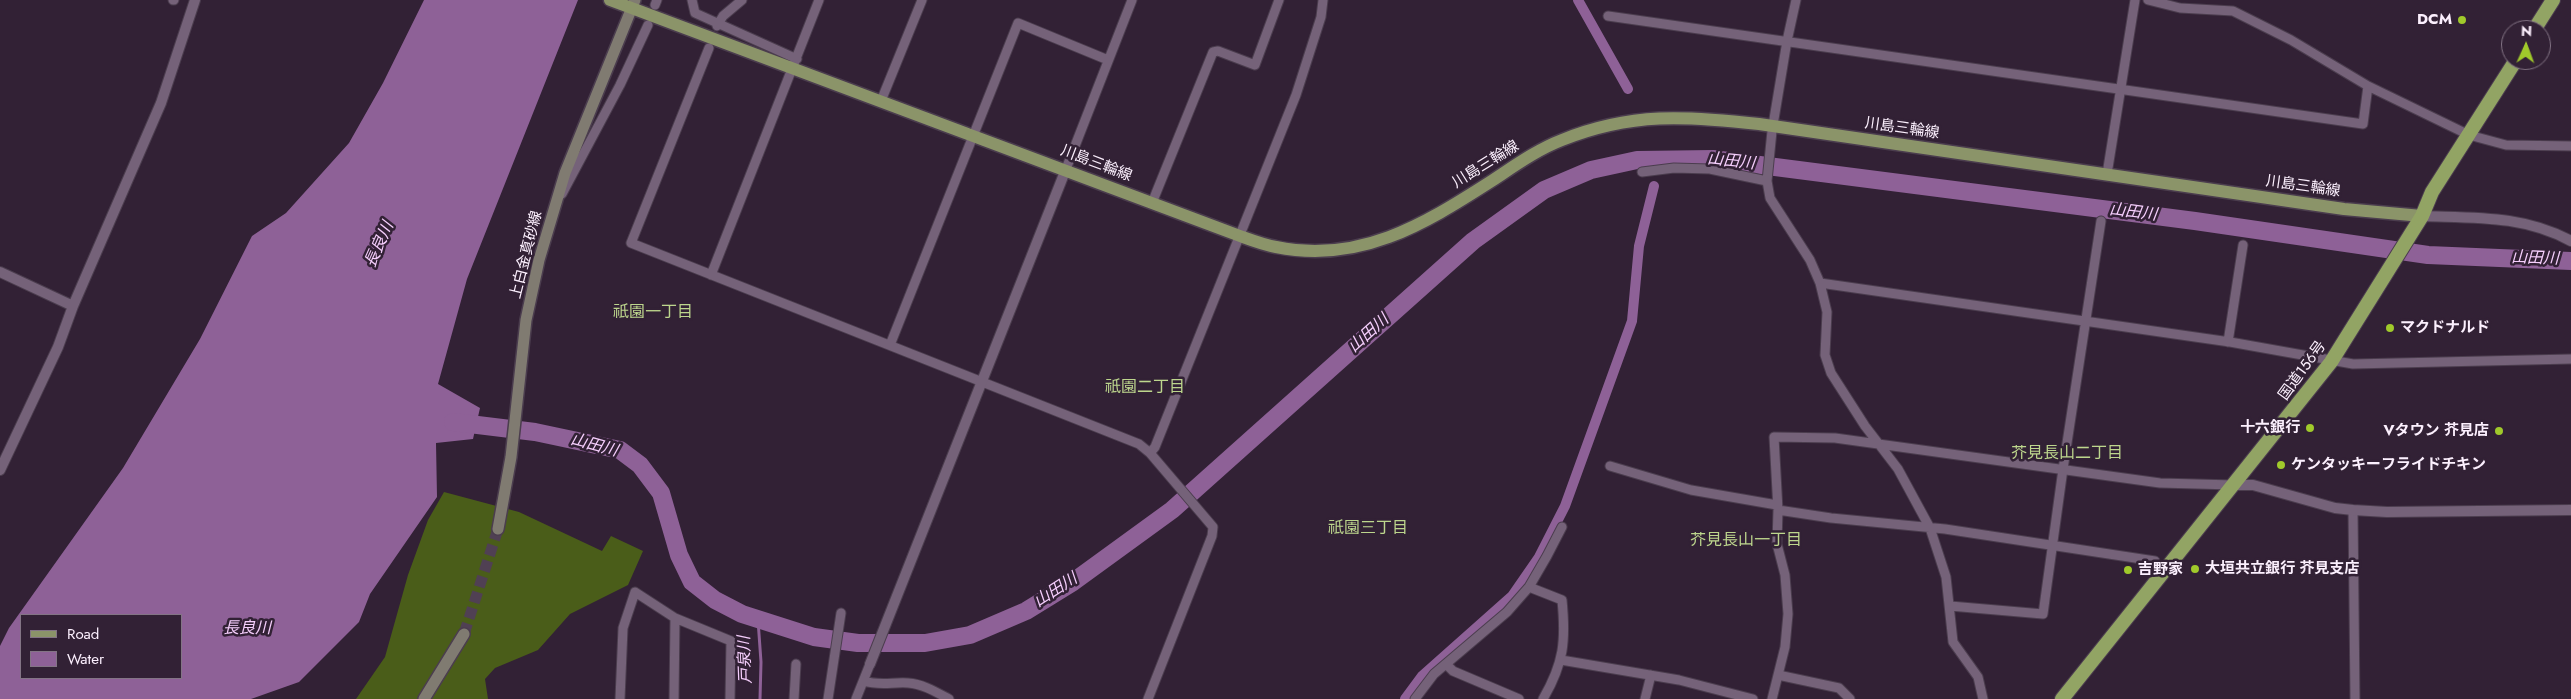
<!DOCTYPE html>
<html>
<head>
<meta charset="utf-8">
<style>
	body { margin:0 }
	#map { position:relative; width:2571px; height:699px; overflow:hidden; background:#322135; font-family:Jost,sans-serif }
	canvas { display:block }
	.legend { position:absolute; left:20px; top:614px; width:162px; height:65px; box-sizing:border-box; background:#322135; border:1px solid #837485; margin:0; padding:6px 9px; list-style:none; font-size:15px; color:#fcf0fe }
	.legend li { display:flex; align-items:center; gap:10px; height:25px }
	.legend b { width:25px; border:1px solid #837485 }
	.north { position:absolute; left:2501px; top:20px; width:50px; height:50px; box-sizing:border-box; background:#322135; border:1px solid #837485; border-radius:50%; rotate:2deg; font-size:14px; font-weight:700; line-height:20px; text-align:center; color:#fcf0fe }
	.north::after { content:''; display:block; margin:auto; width:18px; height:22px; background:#a0c92b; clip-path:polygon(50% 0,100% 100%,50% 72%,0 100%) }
</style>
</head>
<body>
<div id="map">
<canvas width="2571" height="699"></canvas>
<ul class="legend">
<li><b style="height:6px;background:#8b9469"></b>Road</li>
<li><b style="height:14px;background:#8e6197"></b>Water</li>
</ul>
<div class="north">N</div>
</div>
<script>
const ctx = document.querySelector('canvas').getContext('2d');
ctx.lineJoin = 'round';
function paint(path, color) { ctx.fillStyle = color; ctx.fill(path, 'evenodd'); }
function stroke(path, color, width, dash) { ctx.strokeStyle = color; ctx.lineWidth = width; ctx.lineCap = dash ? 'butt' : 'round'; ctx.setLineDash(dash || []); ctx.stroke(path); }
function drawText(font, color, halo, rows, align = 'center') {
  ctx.font = font + ' Jost,"Noto Sans JP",sans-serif'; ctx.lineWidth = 5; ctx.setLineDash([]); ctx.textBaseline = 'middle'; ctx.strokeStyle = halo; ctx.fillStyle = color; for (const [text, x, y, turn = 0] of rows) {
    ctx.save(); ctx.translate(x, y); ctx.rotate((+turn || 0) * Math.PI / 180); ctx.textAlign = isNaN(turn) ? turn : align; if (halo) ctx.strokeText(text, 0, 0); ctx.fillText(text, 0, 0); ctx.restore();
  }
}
const forest = new Path2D(`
	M444 492 519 512 602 551 611 536 643 551 628 585 570 614 538 650 495 668 485 679 488 699H356L385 657 408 575 428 520Z`);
const water = new Path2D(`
	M424 0H578L467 279 438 384 480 408 473 439 436 443 437 497 370 594 359 622 299 682 251 699H0V646L9 628 123 468 200 339 252 236 286 213 349 143 383 83ZM21 615H181V678H21Z`);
const stream = new Path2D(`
	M758 620 761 662 760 699`);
const canal = new Path2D(`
	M1578 0 1628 89
	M1405 699 1422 676 1512 596 1539 557 1565 506 1632 321 1639 246 1654 186`);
const river = new Path2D(`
	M453 422 535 432 620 450 640 465 661 493 679 555 692 582 715 600 742 614 814 637 858 643H925L970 635 1026 611 1073 582 1172 510 1473 241 1544 190 1591 170 1637 160 1713 159 2195 221 2428 255 2571 261`);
const secondaryTunnel = new Path2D(`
	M464 634 498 529`);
const minor = new Path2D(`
	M173 0H174
	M692 0 695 13 797 59
	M2148 0 2180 8 2233 11 2291 40 2368 86 2469 135 2506 145 2571 146
	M655 5 657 0
	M1608 16 2363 124 2368 86
	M717 26 723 16 742 0
	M709 48 631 243 1139 444 1150 453 1213 527 1212 536 1148 699
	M881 101 922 0
	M1066 169 1132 0
	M1642 172 1674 168 1710 169 1767 181 1772 131 1787 41 1796 0
	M2107 174 2135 0
	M1767 181 1770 198 1810 260 1820 283 1827 312 1825 355 1831 373 1865 426 1898 469 1930 528 1946 577 1953 642 1978 677 1983 699
	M562 194 620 85 648 25
	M1152 203 1213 52 1218 51 1255 65 1279 0
	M711 275 819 0
	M1820 283 2230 342 2353 364 2571 359
	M2228 342 2243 245
	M890 345 1018 23 1108 60
	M1150 453 1155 447 1296 95 1321 17 1323 0
	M1610 466 1691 490 1777 505
	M1778 510 1831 518 1945 529 2155 561
	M2353 510 2355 699
	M1529 587 1562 600C1566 641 1564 663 1543 699
	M1950 606 2043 614 2063 469 2101 221
	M1561 660 1679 680 1753 699
	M1446 664 1453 671 1519 699
	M1778 675 1839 688 1850 699
	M864 681C879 686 892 682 908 683 923 684 936 692 949 699
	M620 699 623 628 635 592 675 618 731 641 730 699
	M674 699 675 618
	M794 699 796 664
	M828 699 841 613
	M856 699 870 664
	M1415 699 1434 674 1507 612 1529 587 1547 556 1562 527
	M1645 699 1651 675
	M1772 699 1785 647 1788 614 1785 575 1777 544 1778 510 1774 437 1835 438 2160 483 2234 485`);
const tertiary = new Path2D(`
	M2422 216C2475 218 2523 215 2571 241
	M0 272 73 306
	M0 470 58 347 73 306 161 103 195 0
	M2234 485H2253L2335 508 2353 510 2387 512 2571 510
	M870 664 1066 169`);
const secondary = new Path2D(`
	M498 529 511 457 526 320 539 260 565 173 635 0
	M424 699 464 634`);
const primary = new Path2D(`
	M610 0 1240 236C1251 240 1264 245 1276 247 1359 264 1423 225 1490 182 1513 167 1536 150 1562 140 1631 112 1687 116 1759 124L2344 209 2422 216`);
const trunk = new Path2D(`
	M2534 30 2553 0
	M2062 699 2331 362 2422 216 2432 192 2516 60`);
const markers = [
	[2462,20,5,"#a0c92b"],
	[2390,328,5,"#a0c92b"],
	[2310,428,5,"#a0c92b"],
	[2499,431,5,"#a0c92b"],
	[2281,465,5,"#a0c92b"],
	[2195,569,5,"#a0c92b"],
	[2128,570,5,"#a0c92b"]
];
const poiNames = [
	["DCM",2452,20,"right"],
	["マクドナルド",2400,328],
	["十六銀行",2300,428,"right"],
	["Vタウン 芥見店",2489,431,"right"],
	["ケンタッキーフライドチキン",2291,465],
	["大垣共立銀行 芥見支店",2205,569],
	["吉野家",2138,570]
];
const streetNames = [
	["川島三輪線",1902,129,8],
	["川島三輪線",1096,164,21],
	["川島三輪線",1486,165,-32],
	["川島三輪線",2303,187,8],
	["上白金真砂線",527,255,-76],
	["国道156号",2303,371,-54]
];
const waterNames = [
	["山田川",1731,162,6],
	["山田川",2133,213,7],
	["長良川",380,245,-66],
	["山田川",2535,259,2],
	["山田川",1369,334,-42],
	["山田川",594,446,15],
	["山田川",1056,591,-33],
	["長良川",247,629],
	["戸泉川",746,660,-92]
];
const neighbourhoodNames = [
	["祇園一丁目",653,313],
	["祇園二丁目",1145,388],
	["芥見長山二丁目",2067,454],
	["祇園三丁目",1368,529],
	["芥見長山一丁目",1746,541]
];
paint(forest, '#4a5d19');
paint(water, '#8e6197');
stroke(stream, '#8e6197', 3);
stroke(canal, '#8e6197', 10);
stroke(river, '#8e6197', 18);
stroke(secondaryTunnel, '#504053', 11, [11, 5.5]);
stroke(minor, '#4b3d4e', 11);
stroke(tertiary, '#4b3d4e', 12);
stroke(secondary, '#4b3d4e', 14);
stroke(primary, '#4b3d4e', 15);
stroke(trunk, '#4b3d4e', 16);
stroke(minor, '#756279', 9);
stroke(tertiary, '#756279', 10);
stroke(secondary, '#807b71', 11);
stroke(primary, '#8b9469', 12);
stroke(trunk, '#92a464', 14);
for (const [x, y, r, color] of markers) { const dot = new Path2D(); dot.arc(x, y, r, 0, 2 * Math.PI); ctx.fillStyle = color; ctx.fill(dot); stroke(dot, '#322135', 2); }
drawText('bold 15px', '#fcf0fe', '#322135', poiNames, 'left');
drawText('15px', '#fcf0fe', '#322135', streetNames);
drawText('italic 16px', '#f6cffd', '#322135', waterNames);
drawText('16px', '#bdd68d', '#322135', neighbourhoodNames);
</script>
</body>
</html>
